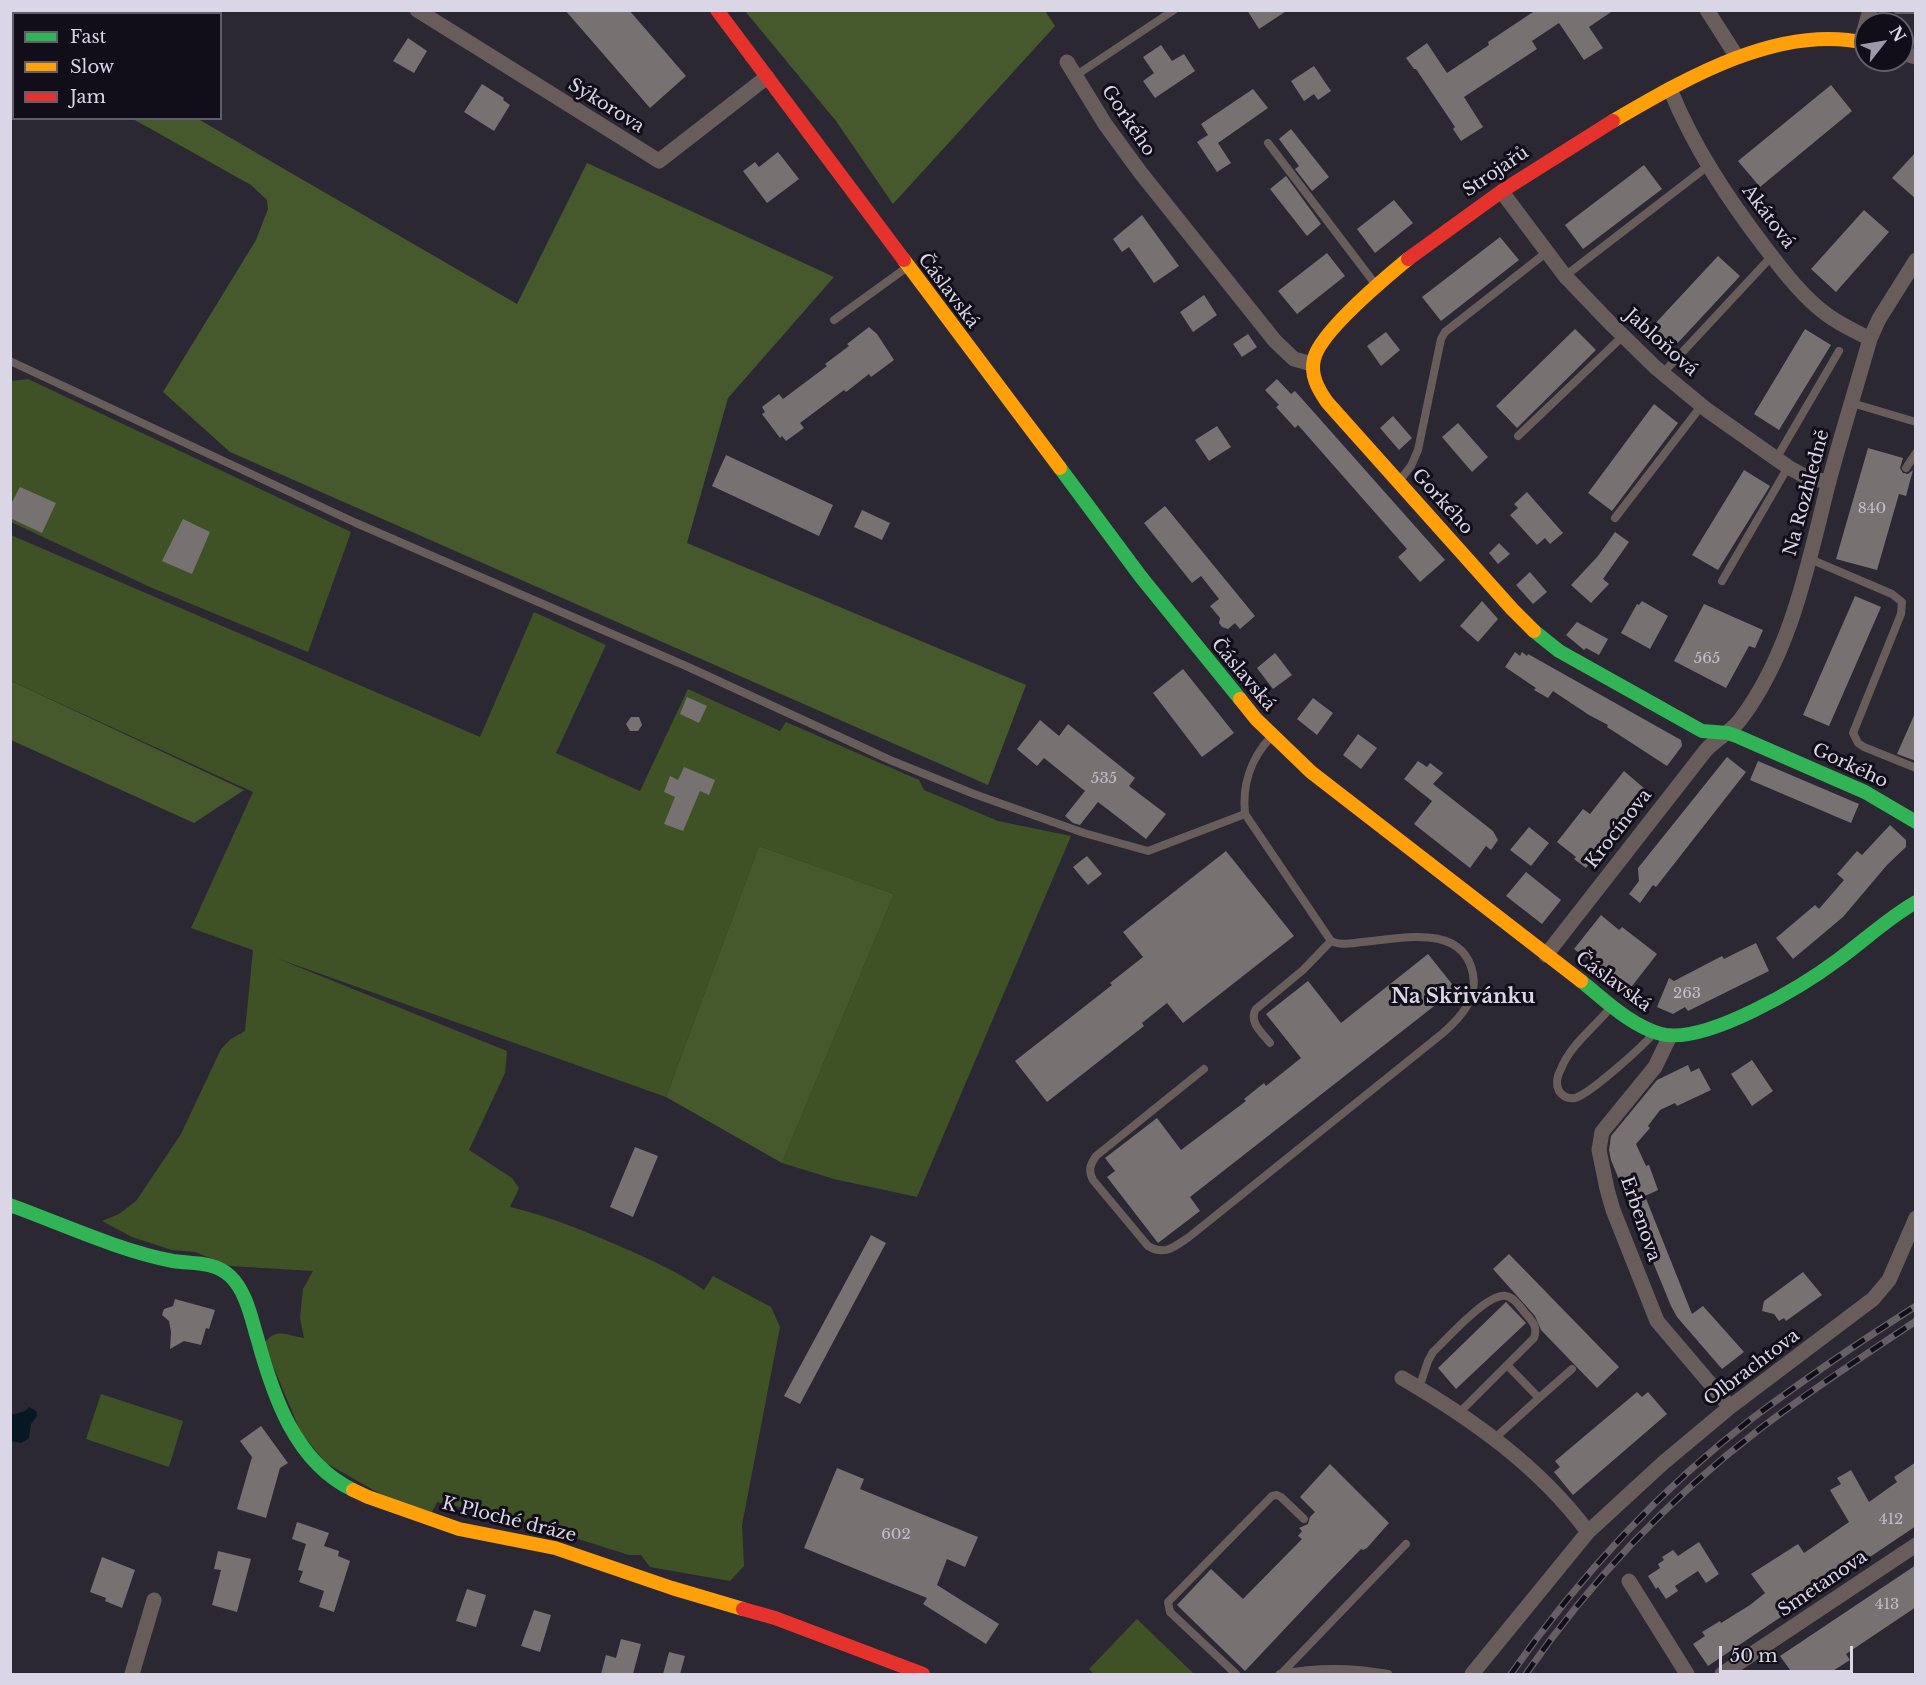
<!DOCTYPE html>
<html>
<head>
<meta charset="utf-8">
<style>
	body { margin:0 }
	#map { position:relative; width:1926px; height:1685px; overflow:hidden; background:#2b2834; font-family:"Libre Baskerville",serif }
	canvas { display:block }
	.frame { position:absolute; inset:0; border:12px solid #dad6e6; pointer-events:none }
	.legend { position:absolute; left:12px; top:12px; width:210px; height:108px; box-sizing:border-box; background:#110e19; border:2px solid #615e6b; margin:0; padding:8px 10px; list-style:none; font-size:18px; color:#dad6e6 }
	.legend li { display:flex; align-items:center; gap:12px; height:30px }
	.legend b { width:30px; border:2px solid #615e6b }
	.north { position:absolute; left:1854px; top:12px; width:60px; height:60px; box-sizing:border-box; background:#110e19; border:2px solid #615e6b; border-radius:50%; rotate:59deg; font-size:16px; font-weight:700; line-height:24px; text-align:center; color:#dad6e6 }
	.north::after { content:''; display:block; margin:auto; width:21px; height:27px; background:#9d99a8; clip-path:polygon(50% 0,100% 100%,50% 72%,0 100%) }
	.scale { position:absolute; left:1719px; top:1646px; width:134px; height:27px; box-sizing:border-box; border:3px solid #dad6e6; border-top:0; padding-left:8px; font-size:18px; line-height:21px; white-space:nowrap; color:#dad6e6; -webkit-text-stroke:4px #110e19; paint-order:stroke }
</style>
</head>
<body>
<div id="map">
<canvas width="1926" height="1685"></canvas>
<div class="frame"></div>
<ul class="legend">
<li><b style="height:8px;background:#30b455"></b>Fast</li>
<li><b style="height:8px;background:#ff9f0a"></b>Slow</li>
<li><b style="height:8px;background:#e5322d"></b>Jam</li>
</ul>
<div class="north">N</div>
<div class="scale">50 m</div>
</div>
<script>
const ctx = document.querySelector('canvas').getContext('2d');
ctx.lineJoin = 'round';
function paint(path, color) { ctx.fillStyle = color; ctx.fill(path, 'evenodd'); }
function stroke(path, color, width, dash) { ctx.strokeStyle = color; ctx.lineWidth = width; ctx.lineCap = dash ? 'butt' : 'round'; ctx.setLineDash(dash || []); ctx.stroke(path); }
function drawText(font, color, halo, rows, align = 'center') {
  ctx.font = font + ' "Libre Baskerville",serif'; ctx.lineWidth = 6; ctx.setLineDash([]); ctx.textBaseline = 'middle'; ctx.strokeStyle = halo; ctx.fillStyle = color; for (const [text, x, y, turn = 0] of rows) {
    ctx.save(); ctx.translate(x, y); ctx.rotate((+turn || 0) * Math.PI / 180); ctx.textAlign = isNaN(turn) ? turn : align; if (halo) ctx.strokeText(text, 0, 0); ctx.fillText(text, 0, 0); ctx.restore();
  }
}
const green = new Path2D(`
	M28 379 351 532 308 652 150 587 11 522V381Z
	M11 535 480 737 534 612 606 645 556 753 640 791 688 689 780 731 786 722 919 780 924 790 998 821 1071 836 917 1197 834 1179 782 1163 894 894 759 846 666 1097 276 958 507 1051 505 1073 469 1150 512 1178 519 1188 510 1207C545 1215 577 1228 610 1242 642 1256 676 1270 704 1290L713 1276 771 1307 780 1327 742 1525 744 1566 730 1581 650 1567 641 1555H629L518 1520 437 1502 432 1512 391 1500 326 1463 301 1433 264 1344C275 1327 286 1335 304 1338L300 1318 303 1289 313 1271 230 1266 195 1252 172 1250 132 1237 102 1221 119 1214 136 1201 181 1134 221 1049 231 1039 245 1031 253 950 191 928 253 792 11 681Z
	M101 1394 183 1421 169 1467 86 1439Z
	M1137 1619 1194 1674H1094L1089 1669Z`);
const forest = new Path2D(`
	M10 11 11 10 70 11 68 13 14 14 13 42 11 40Z
	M745 11H1045L1055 26 893 204 836 121Z
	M133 119H198L517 304 587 163 834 277 728 398 687 543 1026 685 988 785 230 452 163 392 256 240 268 209 267 200 251 185Z
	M11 681 244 790 194 823 11 740Z
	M759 846 894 894 782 1163 666 1097Z`);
const water = new Path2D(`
	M29 1407 36 1411 37 1416 31 1424 29 1438 21 1443 11 1441V1415L25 1411Z`);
const building = new Path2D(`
	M565 10H629L686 76 650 108Z
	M1247 10H1288L1259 29Z
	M1536 10H1614L1589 27 1603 48 1584 60 1559 23 1532 41 1537 49 1464 97 1483 127 1461 141 1453 129 1455 127 1416 69H1414L1406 58 1427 43 1447 73 1489 45 1488 42Z
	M408 38 427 51 414 73 393 61Z
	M1161 45 1172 61 1184 54 1195 71 1155 98 1143 81 1154 73 1143 57Z
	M1314 66 1331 91 1318 100 1314 94 1304 101 1291 81Z
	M482 84 504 98 503 100 510 105 494 131 464 112Z
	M1831 85 1852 111 1760 187 1738 161Z
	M1253 89 1268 108 1218 143 1231 163 1217 172 1197 142 1208 135 1201 124Z
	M1291 129 1329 177 1312 191 1295 169 1299 166 1279 139Z
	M778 152 799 179 767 203 743 171 755 162 759 167Z
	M1916 152V199L1892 178Z
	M1644 165 1662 189 1583 249 1565 225Z
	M1286 176 1321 224 1307 236 1270 189Z
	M1394 200 1413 223 1375 253 1357 229Z
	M1864 210 1889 232 1836 292 1811 269Z
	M1142 215 1179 266 1154 283 1129 247 1122 252 1113 239Z
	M1500 237 1519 260 1441 321 1422 297Z
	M1327 253 1345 276 1297 314 1278 291Z
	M1718 256 1740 276 1673 348 1651 328Z
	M1204 295 1217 315 1193 332 1180 312Z
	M869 327 877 334 894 360 871 377 869 374 846 392 844 390 800 423 804 428 786 441 782 436 780 438 762 414 765 412 762 407 779 394 783 399 827 366 825 364 849 346 847 344Z
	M1575 329 1596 350 1517 428 1496 406Z
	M1805 329 1831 345 1779 430 1754 414Z
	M1386 332 1400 350 1381 366 1367 346Z
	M1248 334 1257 347 1242 357 1233 344Z
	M1277 379 1291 394 1295 391 1445 560 1420 582 1398 557 1407 549 1298 425 1295 428 1276 407 1279 405 1265 390Z
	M1654 404 1678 423 1612 511 1588 493Z
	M1393 416 1412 438 1399 450 1380 428Z
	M1458 423 1488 457 1472 472 1442 437Z
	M1217 426 1231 447 1209 461 1195 440Z
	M1868 448 1903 458 1900 468 1903 473 1908 474 1913 470 1906 496 1899 494 1877 570 1836 559Z
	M726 455 833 505 819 536 712 486Z
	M1744 470 1770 486 1718 570 1692 555Z
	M20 487 56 503 42 533 10 518V506Z
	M1527 492 1563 533 1550 544 1545 538 1537 545 1510 515 1518 508 1514 504Z
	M1165 506 1255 616 1240 629 1235 623 1228 629 1222 627 1219 623 1220 618 1210 606 1219 599 1201 576 1192 583 1144 523Z
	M862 510 890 523 882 540 854 527Z
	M183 519 210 532 192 574 162 561Z
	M1615 532 1629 542 1603 579 1609 584 1591 603 1571 585 1598 556Z
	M1499 543 1510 554 1498 564 1489 553Z
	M1530 572 1547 592 1533 604 1516 585Z
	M1855 596 1881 607 1829 726 1803 715Z
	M1482 601 1498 619 1478 642 1460 626Z
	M1642 601 1668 616 1650 649 1621 633 1637 604 1639 605Z
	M1704 604 1763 630 1755 648 1749 646 1726 688 1674 661Z
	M1577 622 1608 639 1599 655 1586 648 1584 650 1566 635Z
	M1515 652 1520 656 1522 652 1527 656 1528 654 1681 740 1682 746 1667 766 1607 727 1608 725 1589 715 1553 691 1548 698 1534 690 1536 688 1505 667Z
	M1275 653 1292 675 1273 689 1257 668Z
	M1183 669 1234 733 1202 757 1153 693Z
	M687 697 707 706 699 723 680 714Z
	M1313 698 1333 713 1317 735 1297 719Z
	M1916 711V761L1897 754Z
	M631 717H639L642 725 638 731H630L626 724Z
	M1040 720 1059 736 1068 724 1135 778 1129 786 1166 814 1146 839 1098 802 1080 825 1073 823 1065 816 1085 791 1044 758 1037 766 1017 749Z
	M1358 734 1377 748 1361 769 1343 755Z
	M1727 757 1746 772 1656 887 1653 885 1640 903 1629 894 1639 881 1638 868Z
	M1418 761 1427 767 1430 763 1443 773 1433 784 1493 831 1498 840 1491 850 1486 846 1470 868 1414 824 1432 801 1404 779Z
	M1758 761 1859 804 1851 823 1750 780Z
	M684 767 715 780 709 795 700 791 683 831 664 824 675 797 664 792 670 776 678 780Z
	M1624 771 1652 795 1641 799 1625 821 1586 868 1574 859 1576 857 1557 842 1583 809 1590 814Z
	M1890 825 1906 840V847L1887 865 1843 917 1793 959 1776 938 1815 905 1819 909 1844 880 1837 874 1857 851 1862 855Z
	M1529 827 1549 843 1531 866 1510 850Z
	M1226 851 1294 936 1183 1023 1167 1003 1142 1023 1144 1026 1047 1102 1015 1061 1112 985 1110 983 1143 957 1123 932Z
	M1087 856 1102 874 1088 885 1073 867Z
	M1526 872 1561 900 1542 924 1506 896Z
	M1601 915 1619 930 1622 927 1657 954 1629 990 1574 949Z
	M1756 943 1769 971 1688 1011 1685 1007 1673 1014 1657 1007 1669 978 1674 981 1722 956 1724 959Z
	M1428 954 1456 989 1190 1197 1200 1211 1158 1243 1107 1177 1115 1171 1105 1158 1157 1118 1181 1150 1246 1101 1244 1099 1264 1083 1266 1086 1301 1058 1266 1014 1308 981 1341 1023Z
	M1752 1060 1773 1091 1752 1106 1731 1074Z
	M1688 1065 1691 1072 1699 1068 1711 1090 1677 1106 1675 1103 1660 1110 1648 1126 1650 1128 1636 1144 1646 1166 1649 1165 1658 1190 1645 1196 1692 1314 1703 1306 1744 1352 1722 1369 1677 1317 1671 1306 1611 1160 1609 1150 1611 1136 1657 1080Z
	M635 1147 658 1156 633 1217 610 1207Z
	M871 1235 886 1243 800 1404 784 1396Z
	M1509 1254 1619 1367 1597 1388 1541 1330 1535 1316 1493 1269Z
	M1803 1272 1822 1295 1786 1321 1784 1318 1779 1321 1774 1314 1762 1311 1764 1301Z
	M175 1299 215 1310 209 1329 206 1328 201 1345 184 1341 170 1349 171 1332 169 1321 162 1315 164 1309 173 1306Z
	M1506 1302 1526 1323 1456 1389 1438 1368Z
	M1637 1392 1642 1397 1648 1392 1667 1414 1573 1495 1554 1472 1560 1467 1555 1461Z
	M261 1426 288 1463 280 1468 266 1518 237 1509 252 1457 240 1441Z
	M1916 1462V1526L1708 1666 1693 1644 1705 1636 1702 1632 1720 1621 1721 1623 1750 1605 1765 1593 1751 1574 1798 1544 1804 1553 1849 1522 1830 1490 1841 1484 1837 1478 1851 1470 1869 1502 1897 1482 1894 1477Z
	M1330 1464 1389 1523 1367 1548 1363 1550 1361 1549 1327 1584 1245 1671 1177 1605 1211 1569 1243 1599 1302 1539 1298 1536 1302 1531 1299 1528 1308 1524 1310 1517 1315 1512 1300 1497Z
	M837 1468 864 1479 860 1489 978 1537 965 1567 947 1559 937 1585 999 1624 986 1644 923 1604 927 1598 804 1548Z
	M297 1522 329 1533 324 1546 339 1551 338 1556 350 1561 334 1612 319 1607 324 1591 299 1582 303 1571 298 1570 306 1544 292 1539Z
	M1699 1542 1719 1574 1706 1583 1698 1571 1675 1586 1678 1591 1666 1599 1658 1587 1656 1589 1648 1576 1660 1568 1658 1564 1664 1560 1662 1557 1673 1550 1678 1556Z
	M218 1551 251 1559 237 1612 212 1605 221 1570 214 1569Z
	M102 1557 135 1570 122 1608 105 1601 106 1598 90 1592Z
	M1916 1565V1607L1846 1654 1850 1660 1828 1674H1793L1780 1656Z
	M467 1589 486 1595 476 1627 456 1621Z
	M534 1610 551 1615 540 1652 521 1646Z
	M621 1639 641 1644 633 1674H601L606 1655 616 1658Z
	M669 1652 685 1656 680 1674H663Z`);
const lane = new Path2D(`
	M1897 10H1914
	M1075 76 1174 10
	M1268 143 1376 285
	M1565 276 1708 166
	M834 320 906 268
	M10 361 356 523 686 666 890 760 974 794 1084 833 1148 851 1245 814C1242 785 1251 758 1271 737
	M1663 373 1772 256
	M1852 403 1916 422
	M1518 436 1623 336
	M1776 459 1839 351
	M1906 468 1916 453
	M1400 480 1411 466 1418 450 1441 339 1445 332 1547 252
	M1615 518 1702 405
	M1810 559 1892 594 1902 602 1901 614 1853 733 1858 743 1864 747 1916 768
	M1722 581 1788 467
	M1611 1007C1595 1027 1570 1045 1561 1069 1557 1076 1555 1083 1559 1091 1563 1097 1568 1099 1575 1098 1590 1094 1643 1046 1654 1033
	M1270 1043C1262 1033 1248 1021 1256 1009L1303 970 1331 941
	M1204 1069 1096 1156C1090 1165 1088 1170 1093 1180L1148 1246C1165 1256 1174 1247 1189 1237L1443 1033C1460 1018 1478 999 1473 974 1463 922 1400 939 1362 942 1352 943 1341 946 1331 941L1245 814
	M1419 1388 1428 1361 1433 1352C1447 1339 1487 1293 1506 1296 1514 1297 1521 1308 1526 1314 1533 1322 1538 1327 1534 1338L1459 1413
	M1539 1398 1572 1369
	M1495 1438 1539 1398 1507 1365
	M1236 1674 1170 1612 1168 1602 1272 1496 1277 1495 1281 1497 1304 1519
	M1280 1674C1317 1667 1351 1667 1388 1674
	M1281 1674 1406 1544`);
const street = new Path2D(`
	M417 10 659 161 767 77
	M1707 10 1737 57
	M1861 41 1870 10
	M1902 53 1916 57
	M1067 62 1105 124 1140 172 1275 341 1294 359 1312 364
	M1670 89C1694 148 1728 199 1767 250 1784 272 1803 297 1826 314 1839 324 1855 331 1870 339
	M1502 192 1565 276 1612 325 1655 367 1707 410 1788 467 1808 478 1829 482
	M1546 955 1706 750C1717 738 1731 732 1740 720 1791 653 1808 564 1828 485 1841 436 1856 388 1870 339L1879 319 1916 260
	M1670 1036 1655 1067 1602 1132 1599 1150 1607 1189 1613 1210 1657 1321 1730 1407
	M1402 1378C1472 1419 1539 1466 1588 1532
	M1629 1581 1687 1674
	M132 1674 154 1600
	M1472 1674 1588 1532 1663 1463 1730 1407 1873 1299 1889 1280 1916 1218
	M1722 1674 1916 1545`);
const fast = new Path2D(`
	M1060 468 1141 577 1240 699
	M1534 631 1559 651 1702 731 1728 733 1739 737 1865 792 1916 822
	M1581 981C1605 1000 1631 1026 1661 1034 1706 1045 1803 986 1839 959 1865 940 1888 918 1916 902
	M10 1205C62 1224 120 1251 173 1261 193 1264 214 1261 230 1276 246 1291 251 1317 257 1337 273 1396 295 1462 353 1490`);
const slow = new Path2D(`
	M1613 121C1685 79 1779 23 1866 43
	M1408 259C1385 278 1320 332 1314 359 1310 375 1318 389 1327 402L1512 609 1534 631
	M904 260 1060 468
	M1240 699 1256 719 1311 772 1581 981
	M353 1490 368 1497 459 1529 555 1548 672 1588 743 1609`);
const jam = new Path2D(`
	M717 10 904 260
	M1408 259 1502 191 1613 121
	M743 1609 775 1618 923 1674`);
const rail = new Path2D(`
	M1511 1674C1578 1578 1660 1489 1754 1417 1806 1378 1861 1341 1916 1306
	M1526 1674C1590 1581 1671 1497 1761 1428 1811 1390 1863 1356 1916 1321`);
const numberNames = [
	["840",1872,509],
	["565",1707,659],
	["535",1104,779],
	["263",1687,994],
	["412",1891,1520],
	["602",896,1535],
	["413",1887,1605]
];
const streetNames = [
	["Sýkorova",606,106,32],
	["Gorkého",1128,121,56],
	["Strojařů",1496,172,-34],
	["Akátová",1768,217,53],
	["Čáslavská",948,291,53],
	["Jabloňová",1661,343,42],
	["Na Rozhledně",1807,493,-75],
	["Gorkého",1442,502,48],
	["Čáslavská",1243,675,50],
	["Gorkého",1850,766,25],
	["Krocínova",1619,829,-52],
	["Čáslavská",1613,982,36],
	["Erbenova",1640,1219,71],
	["Olbrachtova",1752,1368,-37],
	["K Ploché dráze",509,1520,14],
	["Smetanova",1823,1584,-34]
];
const neighbourhoodNames = [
	["Na Skřivánku",1463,997]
];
paint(green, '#3e5226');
paint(forest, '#45592c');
paint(water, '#071822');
paint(building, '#777172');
stroke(lane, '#695d5c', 8);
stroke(street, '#695d5c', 15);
stroke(fast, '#30b455', 14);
stroke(slow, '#ff9f0a', 14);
stroke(jam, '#e5322d', 14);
stroke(rail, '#665f64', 7);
stroke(rail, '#110e19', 4.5, [14]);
drawText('15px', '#c1bdc9', null, numberNames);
drawText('18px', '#dad6e6', '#110e19', streetNames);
drawText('bold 20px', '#dad6e6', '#110e19', neighbourhoodNames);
</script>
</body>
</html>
